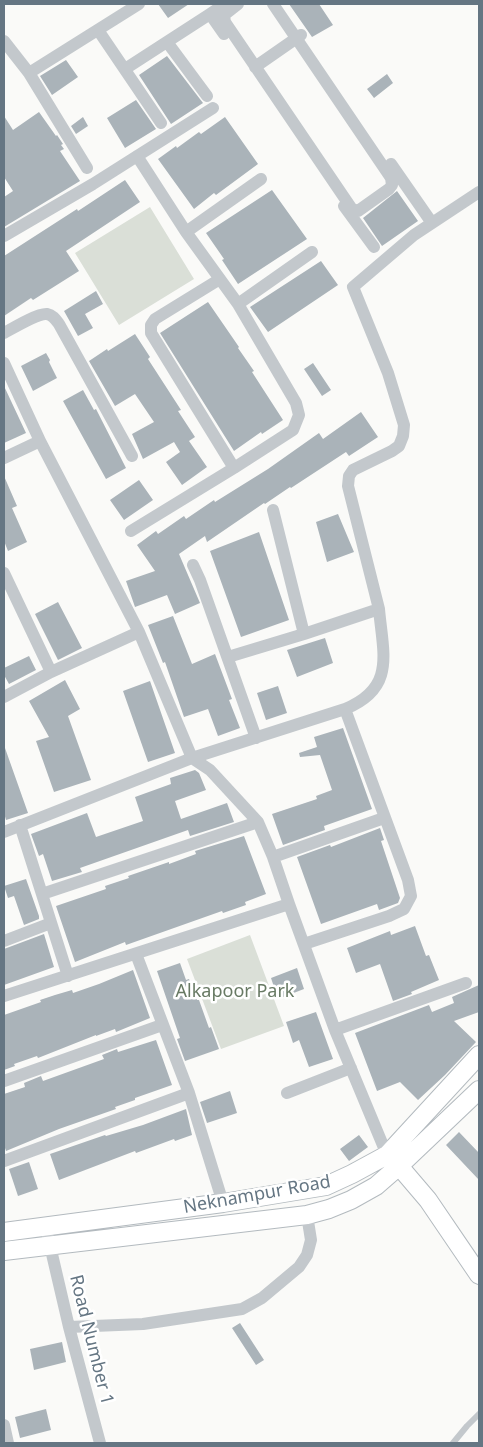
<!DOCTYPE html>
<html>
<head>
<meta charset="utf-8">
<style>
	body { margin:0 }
	#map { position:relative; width:483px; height:1447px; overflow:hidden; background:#fafaf8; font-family:"Noto Sans",sans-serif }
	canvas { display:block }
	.frame { position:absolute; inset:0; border:5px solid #657683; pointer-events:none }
</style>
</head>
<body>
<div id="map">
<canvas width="483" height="1447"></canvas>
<div class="frame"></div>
</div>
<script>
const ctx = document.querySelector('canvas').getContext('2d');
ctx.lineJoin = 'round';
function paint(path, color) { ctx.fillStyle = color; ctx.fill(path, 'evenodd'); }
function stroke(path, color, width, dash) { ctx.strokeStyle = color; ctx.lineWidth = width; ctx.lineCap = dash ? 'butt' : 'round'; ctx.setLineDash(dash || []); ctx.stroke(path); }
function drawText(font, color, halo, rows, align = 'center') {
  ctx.font = font + ' "Noto Sans",sans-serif'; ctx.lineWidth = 5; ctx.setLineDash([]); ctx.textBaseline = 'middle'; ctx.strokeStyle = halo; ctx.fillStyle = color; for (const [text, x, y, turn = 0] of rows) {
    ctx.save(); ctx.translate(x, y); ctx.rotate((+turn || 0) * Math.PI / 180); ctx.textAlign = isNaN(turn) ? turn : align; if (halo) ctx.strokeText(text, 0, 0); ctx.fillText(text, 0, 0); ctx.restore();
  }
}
const green = new Path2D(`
	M150 207 194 279 119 325 75 253Z
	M250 935 284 1026 221 1049 187 959Z`);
const building = new Path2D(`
	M158 4H189L168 18Z
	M289 4H319L333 25 312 37Z
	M167 56 203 103 171 124 139 75Z
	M66 60 78 77 52 95 40 76Z
	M387 74 393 83 374 98 367 89Z
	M136 100 156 129 125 148 107 118Z
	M39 112 56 136 57 135 63 144 61 145 64 149 60 151 80 181 4 227V197L13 191 4 177V116L13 130Z
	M83 117 88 126 76 134 71 126Z
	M225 117 258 164 216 195 214 193 194 209 158 159 176 146 177 148 199 132 201 134Z
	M125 180 140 202 66 251 79 271 33 300 31 298 4 316V256L77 209 78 211Z
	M272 190 307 239 238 284 222 260 224 259 206 233Z
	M397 191 418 221 382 246 363 218Z
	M321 261 338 285 268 332 250 307Z
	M96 291 103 304 85 314 93 328 78 336 64 311Z
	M208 302 239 347 238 348 254 371 252 372 283 420 262 434 261 432 234 451 160 333Z
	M135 334 150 357 148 359 181 410 178 411 195 437 189 441 207 467 182 485 166 462 180 452 174 442 143 459 132 434 154 422 135 394 115 406 89 361 107 349 108 351Z
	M46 353 50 360 49 362 57 378 33 391 21 366Z
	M313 363 331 390 322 396 304 369Z
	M4 386 26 433 4 443Z
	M83 390 94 410 96 409 126 468 106 479 63 401Z
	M361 412 378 437 349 456 346 452 291 488 290 487 265 504 264 503 207 542 205 536 179 554 200 603 175 614 167 595 135 607 126 581 155 571 137 545 156 531 158 534 184 516 186 519 214 500 215 502 268 469 319 433 323 439Z
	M4 476 17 506 12 508 27 542 8 551 4 541Z
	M139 480 153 500 124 520 110 500Z
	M338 514 354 552 327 562 316 522Z
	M259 532 289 620 241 637 210 551Z
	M58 602 82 648 58 660 35 614Z
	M173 616 192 664 215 654 232 699 229 700 240 728 218 736 208 709 184 717 165 662 163 663 148 625Z
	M325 638 333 663 297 677 287 650Z
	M29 656 36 670 9 684 4 675V668Z
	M65 680 80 709 68 716 91 780 54 792 36 741 49 737 29 701Z
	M150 681 175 753 148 762 123 691Z
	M278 686 287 713 266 720 257 693Z
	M343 728 372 809 324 826 325 830 283 845 272 814 317 799 316 796 332 790 320 755 300 757 299 753 317 747 314 737Z
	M5 748 28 813 6 820 4 813V749Z
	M195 770 199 773 206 790 175 801 181 819 227 803 234 822 190 836 188 830 80 868 82 872 52 881 43 854 39 856 31 834 87 813 96 837 143 821 135 797 171 784 170 778Z
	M380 828 384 840 381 841 400 898 398 903 379 910 377 904 321 924 297 857 330 845 331 847Z
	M244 836 266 894 245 902 246 905 223 913 222 911 126 945 125 942 75 962 56 906 106 889 105 886 129 878 128 876 169 862V864L196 854 195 851Z
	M26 879 39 916V919L24 925 14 896 8 898 4 886Z
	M415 926 426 956 429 955 439 980 411 992 412 994 393 1001 380 964 356 973 347 948 390 931 391 935Z
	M44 934 54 967 4 985V949Z
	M180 963 186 980 189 979 197 1000H199L209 1028 211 1027 219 1049 185 1061 177 1039 180 1038 157 971Z
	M297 968 304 989 278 999 271 978Z
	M133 970 150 1018 116 1032 115 1029 96 1036V1035L38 1058 37 1056 14 1064 15 1066 4 1070V1015L41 1002 40 1000 55 995 72 990 73 993 99 984Z
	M479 985V1012L454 1021 476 1042 445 1075 418 1100 400 1082 377 1091 355 1033 429 1005 432 1012 454 1003 452 997Z
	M316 1012 333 1059 309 1067 299 1040 293 1043 286 1022Z
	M156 1040 172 1085 135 1098V1100L115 1107 116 1109 59 1129 6 1151 4 1145V1094L25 1087 24 1083 41 1076 43 1081 104 1059 102 1055 117 1049 118 1052Z
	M230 1091 237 1113 207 1123 200 1102Z
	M186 1109 192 1135 175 1141 174 1139 136 1153 135 1151 59 1180 50 1154 105 1135 106 1136 143 1125Z
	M459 1132 479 1153V1180L446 1145Z
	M359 1135 368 1147 349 1161 340 1149Z
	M29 1162 38 1189 18 1196 9 1169Z
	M240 1323 264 1360 256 1365 232 1328Z
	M62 1342 66 1362 34 1370 30 1349Z
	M46 1409 51 1430 20 1438 15 1417Z`);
const lane = new Path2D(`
	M453 1443 467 1426 479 1414`);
const street = new Path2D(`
	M238 4 224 15 225 22 352 209 358 211 389 189 392 185 391 178 273 4
	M98 30 161 123
	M224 34 210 14 225 4
	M4 41 29 73 87 168
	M167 42 207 96
	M255 67 301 35
	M125 69 210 14
	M29 73 139 4
	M391 164 432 223
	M344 206 374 247
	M186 232 261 179
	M4 236 93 184 213 108
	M220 279 155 319 151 325V333L234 468
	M238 304 312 252
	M4 333C13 328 38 313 47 314 53 315 56 320 59 324L132 456
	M4 363 40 441 139 632 192 758 210 770 258 822 273 857 289 904 335 1030 387 1155
	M4 458 40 441
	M273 510 304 634
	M131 531 234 468 293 430 299 415 296 403 238 304 186 232 137 156
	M193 565 200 580 256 738
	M4 573 51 672
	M228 657 304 634 379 609 348 486 349 476 353 470 392 451 399 446 403 436 404 425 388 373 353 287 414 235 479 192
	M4 697 51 672 139 632
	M345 709C396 688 383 654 379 609
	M20 825 68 976
	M4 832 192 758 345 709 408 880 411 896 404 909 389 916 304 944
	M273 857 384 818
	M42 894 258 822
	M4 941 51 923
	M136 954 189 1093 223 1203
	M4 996 289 904
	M335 1030 466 983
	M4 1081 162 1025
	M287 1093 351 1068
	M4 1161 189 1093
	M48 1237 69 1327 100 1443
	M69 1327 143 1324 242 1309 262 1298 299 1267 307 1255 311 1240 307 1215
	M4 1425 8 1443`);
const secondary = new Path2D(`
	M399 1166 428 1200 479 1275
	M4 1232 223 1203 326 1186 352 1174 387 1155 479 1055
	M4 1251 307 1215 329 1209 351 1200 376 1186 399 1166 479 1090`);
const parkNames = [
	["Alkapoor Park",235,992]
];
const streetNames = [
	["Neknampur Road",257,1195,-10],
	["Road Number 1",91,1340,76]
];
paint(green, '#dadfd7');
paint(building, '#aab3b9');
stroke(secondary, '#b3babf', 20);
stroke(lane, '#c3c8cc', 6);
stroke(street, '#c3c8cc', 12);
stroke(secondary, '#fff', 18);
drawText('18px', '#687a64', '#fff', parkNames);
drawText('18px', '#657683', '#fff', streetNames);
</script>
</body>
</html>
